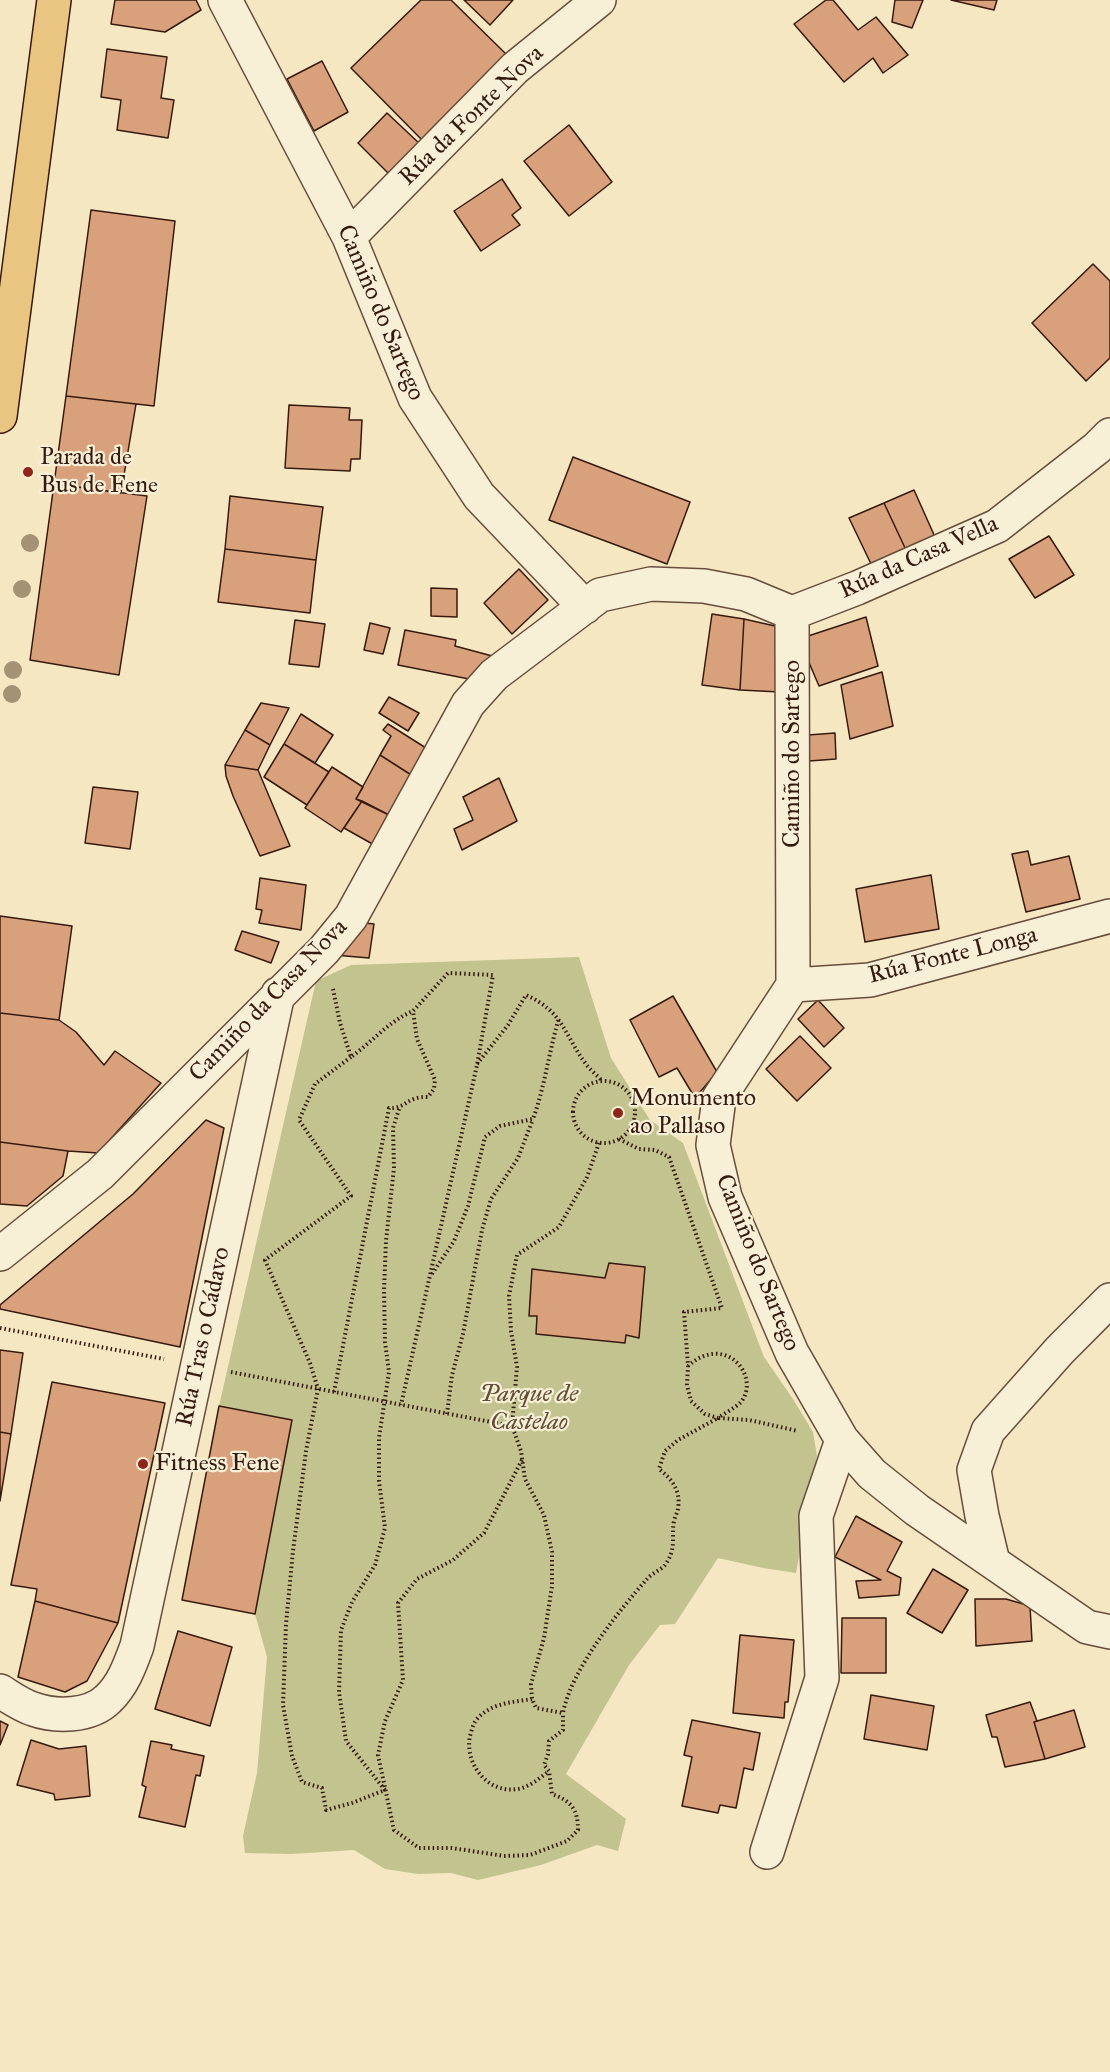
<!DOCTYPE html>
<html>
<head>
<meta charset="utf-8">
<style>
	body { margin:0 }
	canvas { display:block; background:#f4e7c2 }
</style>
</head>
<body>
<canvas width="1110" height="2072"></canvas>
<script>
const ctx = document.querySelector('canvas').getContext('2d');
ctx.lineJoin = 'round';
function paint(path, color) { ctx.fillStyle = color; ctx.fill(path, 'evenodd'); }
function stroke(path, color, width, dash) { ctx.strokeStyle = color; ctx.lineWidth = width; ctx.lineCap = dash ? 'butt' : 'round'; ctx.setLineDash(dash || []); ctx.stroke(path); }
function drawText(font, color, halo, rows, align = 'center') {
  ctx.font = font + ' "IM FELL Great Primer",serif'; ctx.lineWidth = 4.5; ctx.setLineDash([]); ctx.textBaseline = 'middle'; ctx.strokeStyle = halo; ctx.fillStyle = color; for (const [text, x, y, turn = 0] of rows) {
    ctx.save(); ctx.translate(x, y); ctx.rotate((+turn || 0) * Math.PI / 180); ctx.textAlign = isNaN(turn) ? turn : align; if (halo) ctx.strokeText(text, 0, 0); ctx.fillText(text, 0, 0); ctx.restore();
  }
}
const green = new Path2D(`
	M579 957 611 1058 650 1120 683 1143 764 1357 793 1399 813 1432 817 1456 796 1573 763 1568 718 1558 675 1624 660 1625 629 1665 566 1774 626 1819 618 1851 597 1845 541 1865 478 1880 451 1873 418 1874 385 1869 354 1850 291 1854 245 1853 243 1836 257 1773 267 1657 255 1614 292 1421 219 1406 316 981 351 965Z`);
const building = new Path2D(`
	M115 0H196L201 10 165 32 111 24Z
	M421 0H451L506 54 422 140 351 68Z
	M464 0H513L490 25Z
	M826 0H833L858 30 876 17 908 55 883 73 873 58 844 82 794 24Z
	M895 0H923L912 28 892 22Z
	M951 0H997L994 10Z
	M107 49 167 57 161 98 174 100 168 138 117 130 121 100 101 97Z
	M322 61 348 112 314 131 287 79Z
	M387 113 421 145 390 175 358 143Z
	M569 125 612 182 569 216 524 161Z
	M502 179 521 208 512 215 520 225 481 251 454 211Z
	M91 210 175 221 154 406 66 396Z
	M1093 264 1110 281V358L1086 381 1032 323Z
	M66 396 136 404 121 493 54 484Z
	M289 405 350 408 349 420H362L360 459H351L350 471 285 468Z
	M573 457 690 502 667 564 549 520Z
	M54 484 147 496 119 675 30 660Z
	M914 490 935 537 906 550 884 503Z
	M230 496 323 507 316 560 225 549Z
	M884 503 906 550 872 566 849 518Z
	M1049 536 1074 575 1035 598 1009 559Z
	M225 549 316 560 310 613 218 602Z
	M519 569 548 600 512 634 484 603Z
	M431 588 457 589V617L431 616Z
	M712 614 744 619 740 690 702 685Z
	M866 617 878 666 819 686 799 639Z
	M744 619 775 626 780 692 740 690Z
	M295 620 325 624 319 667 289 664Z
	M370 623 390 628 383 654 364 650Z
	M405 630 456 640 455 646 496 657 474 680 398 665Z
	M882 672 893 726 850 739 841 685Z
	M389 697 419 713 408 731 379 713Z
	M261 703 289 708 270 745 245 730Z
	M301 714 333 735 315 763 284 744Z
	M388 724 426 748 416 778 380 755 391 736 383 730Z
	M245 730 270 745 258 770 225 765Z
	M835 733 836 759 809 761 808 735Z
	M284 744 329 772 307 805 264 777Z
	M380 755 416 778 393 817 356 799Z
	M225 765 258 770 290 846 260 856 233 796 226 776Z
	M332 767 363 787 356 799 362 801 341 832 305 808Z
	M499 778 517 821 462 850 454 829 473 820 463 797Z
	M93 787 138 792 130 849 85 843Z
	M362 801 393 817 376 846 344 828Z
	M1028 851 1031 865 1069 856 1080 899 1026 912 1012 854Z
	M931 875 939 929 865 942 856 889Z
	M260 878 306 885 301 930 259 923 262 910 256 909Z
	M0 916 72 926 59 1020 0 1013Z
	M357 922 374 924 369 958 334 955Z
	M242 931 279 942 271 963 235 950Z
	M673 996 717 1072 695 1098 677 1068 659 1077 630 1020Z
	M818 1000 844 1028 824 1047 798 1019Z
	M0 1013 59 1020 76 1032 104 1065 115 1051 161 1083 98 1153 68 1151 0 1142Z
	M800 1036 831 1068 797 1101 766 1069Z
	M206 1120 224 1128 180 1347 0 1309V1305L133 1194Z
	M0 1142 68 1151 63 1176 27 1206 0 1204Z
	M609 1263 645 1267 639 1338 626 1335 625 1343 536 1334 537 1316H529L532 1269 605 1278Z
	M0 1350 23 1353 11 1434 0 1432Z
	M52 1382 165 1403 118 1623 35 1601 37 1589 11 1585Z
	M219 1406 292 1420 255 1614 182 1600Z
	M0 1432 11 1434 0 1501Z
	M856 1516 902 1542 887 1571 901 1578 899 1595 859 1598 856 1581 881 1580 835 1557Z
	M933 1569 968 1590 942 1633 907 1613Z
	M975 1599H1006L1030 1606 1032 1641 976 1646Z
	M35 1601 118 1623 87 1681 65 1692 18 1677Z
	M842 1618H886V1673H841Z
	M178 1631 232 1647 210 1726 155 1709Z
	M740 1635 794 1640 788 1702H785L784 1718 733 1713Z
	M871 1695 934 1706 927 1750 864 1739Z
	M1030 1702 1037 1721 1034 1722 1045 1759 1005 1767 997 1737H992L986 1715Z
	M1074 1710 1085 1747 1045 1759 1034 1722Z
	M692 1720 760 1733 753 1770 744 1768 736 1808 720 1805 718 1813 682 1806 692 1757 684 1755Z
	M0 1721 8 1725 0 1745Z
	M31 1740 59 1749 86 1746 90 1796 55 1800 54 1794 17 1785Z
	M151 1741 172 1745 171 1749 204 1756 200 1776 196 1775 185 1827 139 1817 146 1787 142 1785Z`);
const path = new Path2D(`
	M333 989 340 1023 351 1057C372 1042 389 1021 413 1011
	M351 1057 315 1084 299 1120 351 1196 265 1260 310 1363 318 1389 306 1451 293 1551 286 1624 283 1705 292 1756 302 1782 322 1788 326 1810 352 1803 385 1790 346 1741 339 1692 341 1630 352 1602 375 1565 385 1528 379 1481V1438L389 1372 385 1342 384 1290 386 1241 394 1168 393 1128 399 1109
	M477 1064 508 1025 526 995C564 1012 564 1035 586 1064 590 1070 597 1075 602 1081
	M573 1112a31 31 0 1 1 62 0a31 31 0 1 1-62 0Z
	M619 1139 639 1149 655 1150 669 1157 722 1308 684 1312 688 1366 687 1385 691 1401 705 1414 718 1418C725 1413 735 1408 741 1402 761 1377 726 1332 688 1366
	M432 1274 454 1241 468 1206 485 1137 500 1126 533 1119C545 1086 549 1051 559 1018
	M0 1328 164 1359
	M231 1372 512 1426 521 1451 525 1479 544 1515 552 1552V1586L544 1638 531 1684 532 1699 536 1708 563 1713C571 1670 618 1612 647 1579 652 1573 661 1570 665 1565 677 1549 671 1537 674 1521 675 1516 678 1512 678 1508 681 1491 672 1479 659 1469L665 1451 678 1440 718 1418 749 1420 798 1431
	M334 1392 389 1108C406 1109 407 1096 428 1097L434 1089 435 1080 417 1039 413 1011 448 973 493 975 477 1065 401 1405
	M447 1414 452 1375 463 1334 482 1230 491 1199 518 1158 533 1119
	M512 1426 517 1367 511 1331 509 1296 517 1255 559 1227 587 1177 599 1143
	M522 1460 484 1533 453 1560 417 1579 398 1603 403 1680 385 1721 378 1755 394 1830 419 1848H452L504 1856 530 1855 567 1841 578 1830C578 1809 571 1801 552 1794L549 1771 544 1765 548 1754 549 1741 563 1730V1713
	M532 1699C513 1702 491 1703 477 1719 473 1723 472 1730 470 1736 464 1766 491 1797 522 1788 532 1785 541 1777 549 1771`);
const minor = new Path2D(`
	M225 0 349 237 415 398 479 496 585 607
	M349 237 515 68 599 0
	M792 613 793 985 719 1098 713 1145 725 1197 792 1353 842 1440 872 1474 917 1510 1087 1627 1110 1632
	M792 613 857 588 997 526 1097 448 1110 435
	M793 985 870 980 1110 916
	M0 1254 100 1174 324 950 351 917 468 704 494 675 600 595 651 584 704 586 746 594 792 613
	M993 1562 982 1516 974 1470 988 1431 1060 1350 1110 1300
	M0 1691C10 1697 21 1705 33 1709 55 1717 90 1717 108 1699 123 1685 130 1665 137 1646L278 994
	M767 1852 822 1678 816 1516 842 1440`);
const highway = new Path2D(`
	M0 416 54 0`);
const trees = [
	[30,543],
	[22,589],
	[13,670],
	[12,694]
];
const markers = [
	[28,472,6,"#8f2418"],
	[618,1113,6,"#8f2418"],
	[143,1464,6,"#8f2418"]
];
const streetNames = [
	["Rúa da Fonte Nova",472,116,-44],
	["Camiño do Sartego",380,313,67],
	["Rúa da Casa Vella",919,558,-24],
	["Camiño do Sartego",793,754,-90],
	["Rúa Fonte Longa",953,956,-14],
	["Camiño da Casa Nova",269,1001,-46],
	["Camiño do Sartego",757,1263,68],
	["Rúa Tras o Cádavo",204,1337,-78]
];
const poiNames = [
	["Parada de",40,458],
	["Bus de Fene",40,486],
	["Monumento",630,1099],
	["ao Pallaso",630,1127],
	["Fitness Fene",155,1464]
];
const parkNames = [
	["Parque de",529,1395],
	["Castelao",529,1423]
];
paint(green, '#c2c38f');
paint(building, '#d9a07c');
stroke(building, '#371a0e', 1.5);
stroke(minor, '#664d3b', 36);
stroke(highway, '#371a0e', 36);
stroke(path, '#371a0e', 4, [1.5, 3]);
stroke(minor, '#f8efd7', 33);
stroke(highway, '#eac481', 33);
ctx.fillStyle = '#a39274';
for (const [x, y] of trees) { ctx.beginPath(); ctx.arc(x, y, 9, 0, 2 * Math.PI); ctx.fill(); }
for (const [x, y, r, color] of markers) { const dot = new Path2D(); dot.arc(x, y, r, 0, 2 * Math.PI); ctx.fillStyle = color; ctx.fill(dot); stroke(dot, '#f8efd7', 2); }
drawText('24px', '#371a0e', '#f8efd7', streetNames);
drawText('24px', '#371a0e', '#f8efd7', poiNames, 'left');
drawText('italic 24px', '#614d35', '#f8efd7', parkNames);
</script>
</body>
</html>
